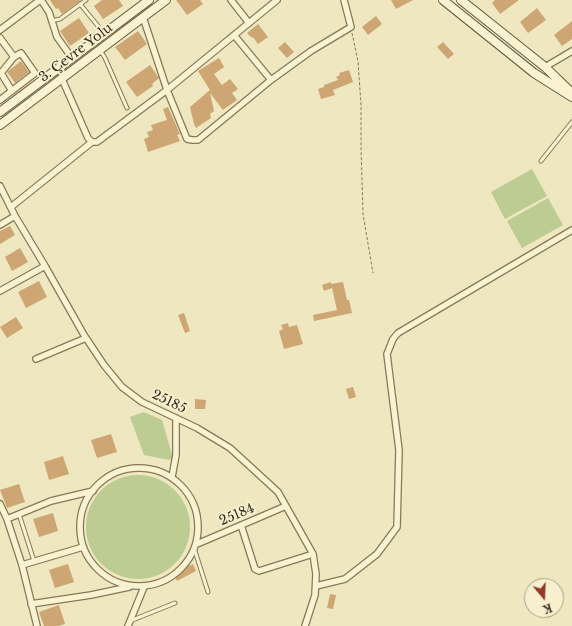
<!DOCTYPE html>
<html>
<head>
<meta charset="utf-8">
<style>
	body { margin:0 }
	#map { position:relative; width:572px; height:626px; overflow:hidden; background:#eee7bf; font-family:"Libre Baskerville",serif }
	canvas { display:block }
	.north { position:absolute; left:524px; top:578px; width:40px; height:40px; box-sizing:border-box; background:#f6f0ce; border:1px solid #a9a287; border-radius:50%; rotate:161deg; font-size:11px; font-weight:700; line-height:16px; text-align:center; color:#362c1c }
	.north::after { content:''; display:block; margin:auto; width:14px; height:18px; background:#963726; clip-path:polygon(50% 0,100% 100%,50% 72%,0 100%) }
</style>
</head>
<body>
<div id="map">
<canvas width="572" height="626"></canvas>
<div class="north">K</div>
</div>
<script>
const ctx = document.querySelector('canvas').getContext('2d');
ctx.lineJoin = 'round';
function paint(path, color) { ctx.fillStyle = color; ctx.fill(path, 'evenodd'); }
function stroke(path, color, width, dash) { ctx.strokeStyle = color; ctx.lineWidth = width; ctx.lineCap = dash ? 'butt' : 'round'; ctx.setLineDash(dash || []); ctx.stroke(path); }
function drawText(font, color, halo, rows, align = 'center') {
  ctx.font = font + ' "Libre Baskerville",serif'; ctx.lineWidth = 4; ctx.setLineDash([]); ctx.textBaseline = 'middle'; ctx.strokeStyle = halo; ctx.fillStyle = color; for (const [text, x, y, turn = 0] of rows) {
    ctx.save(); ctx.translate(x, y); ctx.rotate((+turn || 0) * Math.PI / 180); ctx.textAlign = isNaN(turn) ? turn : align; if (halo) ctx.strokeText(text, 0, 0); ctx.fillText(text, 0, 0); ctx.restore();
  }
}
const green = new Path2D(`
	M532 169 547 196 505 219 491 192Z
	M548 198 563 225 522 248 507 221Z
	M144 412 162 420 173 458 170 460 144 455 130 417Z
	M86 527a52 52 0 1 1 104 0a52 52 0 1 1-104 0Z`);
const building = new Path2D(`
	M50 0H81L62 14 58 8 56 9Z
	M102 0H119L123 6 103 19 94 6Z
	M176 0H200L203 4 187 15Z
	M391 0H413L396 9Z
	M495 0H519L500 14 492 3Z
	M537 8 546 20 528 33 520 22Z
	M376 16 382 24 368 35 362 27Z
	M79 18 89 33 70 46 60 31Z
	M572 21V39L562 46 554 35Z
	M258 24 268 37 258 44 253 37 252 38 247 33Z
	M138 31 147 44 125 60 115 47Z
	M285 42 294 52 287 58 278 48Z
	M443 42 454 54 448 59 437 47Z
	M219 58 224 67 214 74 222 85 230 79 238 89 232 93 237 100 223 110 210 93 214 111 210 114 211 118 196 128 194 124 190 107 210 90 198 71Z
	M21 61 29 72 15 83 7 72Z
	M150 65 159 78 152 84 153 86 137 97 126 82Z
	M349 70 353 82 333 90 335 95 321 99 318 89 324 87V85L338 80 336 77 340 75 339 73Z
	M168 107 180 134 177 135 180 141 148 152 144 139 149 137 147 132 153 130 151 125 167 120 163 109Z
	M10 226 15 235 0 244V231Z
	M20 248 28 262 12 271 5 257Z
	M39 281 47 297 26 308 18 292Z
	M331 282V284L343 282 347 300H349L352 313 314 321 313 315 337 310 332 288 324 291 322 285Z
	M184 313 190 331 185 333 178 315Z
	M16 317 23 328 7 338 0 327Z
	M288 323 289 327 297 325 303 344 284 349 279 331 283 329 281 325Z
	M353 387 356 397 349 399 346 389Z
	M195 399 206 400 205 409H195Z
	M111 434 117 452 97 458 91 440Z
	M63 456 69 474 49 480 44 462Z
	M19 484 25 502 7 508 0 490Z
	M53 513 58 531 39 537 33 519Z
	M68 564 74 582 55 588 49 570Z
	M193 564 196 571 177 581 174 575 180 572 179 570Z
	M330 594 336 595 333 609 327 608Z
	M59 605 65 624 58 626H44L39 612Z`);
const path = new Path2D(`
	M352 33 358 61 361 105V147L363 214 373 273`);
const lane = new Path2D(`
	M80 4 98 26
	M51 21 60 19 86 0
	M100 50 105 58 127 108
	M541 161 572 122
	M19 514 34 561
	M195 551 208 592
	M130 621 175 603`);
const street = new Path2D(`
	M41 0 49 12 57 37 72 58
	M231 0 249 23
	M143 17 167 90 187 139 192 140H198L271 80
	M0 30 40 0
	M234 35 271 80 311 51 351 27 344 0
	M0 38 14 57
	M545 67 572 51
	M62 79 88 138 92 142H97L167 90 277 0
	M0 100 35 73 21 53 14 57 1 73 12 91
	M0 186 15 216 45 266 84 335 104 365 122 387 142 402 197 428 230 448 278 492 313 554 316 574 315 595 305 626
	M11 207 92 142
	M0 225 15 216
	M0 291 45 266
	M36 359 86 338
	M80 527a59 59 0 1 1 118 0a59 59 0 1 1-118 0Z
	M172 477 176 455V418
	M0 504 7 519
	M241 525 255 569 259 571 313 554
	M197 544 286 506
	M22 565 83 547
	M316 586 345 579 377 554 397 527 399 450 387 354 393 339 398 333 572 230
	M31 604 91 595 129 587
	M37 626 22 565 7 519 51 501 93 491
	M128 626 144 587`);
const secondary = new Path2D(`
	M443 0 534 73 572 97
	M461 0 545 67 571 92
	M0 112 149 0
	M0 125 166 0`);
const streetNames = [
	["3. Çevre Yolu",76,53,-37],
	["25185",169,402,26],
	["25184",237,515,-23]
];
paint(green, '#bdcc93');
paint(building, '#cda674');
stroke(lane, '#877857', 5);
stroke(street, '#877857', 8);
stroke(secondary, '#68583a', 10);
stroke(path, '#877857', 1, [3, 2]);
stroke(lane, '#f9f3d2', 3);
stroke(street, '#f9f3d2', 5.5);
stroke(secondary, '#f9f3d2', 8);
drawText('13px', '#362c1c', '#f6f0ce', streetNames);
</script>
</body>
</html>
